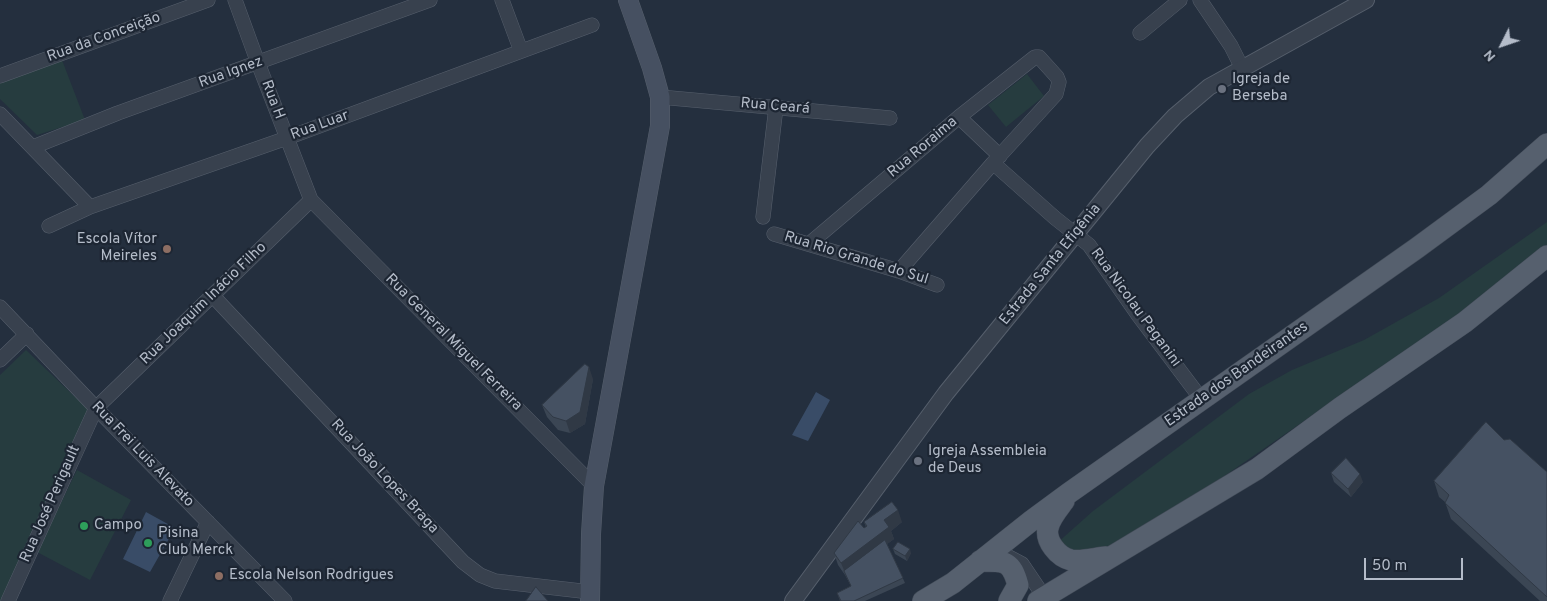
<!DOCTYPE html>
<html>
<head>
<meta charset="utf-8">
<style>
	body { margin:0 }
	#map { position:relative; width:1547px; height:601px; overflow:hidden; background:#242f3e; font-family:Overpass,sans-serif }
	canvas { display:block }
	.north { position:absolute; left:1477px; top:20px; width:50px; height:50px; -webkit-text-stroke:4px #1d2633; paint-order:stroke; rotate:229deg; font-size:14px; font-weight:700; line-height:20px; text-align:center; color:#b4bcc9 }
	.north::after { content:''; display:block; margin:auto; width:18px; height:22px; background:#b4bcc9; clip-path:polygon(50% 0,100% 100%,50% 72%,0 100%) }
	.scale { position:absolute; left:1364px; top:558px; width:99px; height:22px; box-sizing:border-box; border:2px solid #b4bcc9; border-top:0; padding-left:6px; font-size:15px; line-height:18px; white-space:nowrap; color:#b4bcc9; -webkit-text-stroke:4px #1d2633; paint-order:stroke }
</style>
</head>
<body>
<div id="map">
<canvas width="1547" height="601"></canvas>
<div class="north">N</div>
<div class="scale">50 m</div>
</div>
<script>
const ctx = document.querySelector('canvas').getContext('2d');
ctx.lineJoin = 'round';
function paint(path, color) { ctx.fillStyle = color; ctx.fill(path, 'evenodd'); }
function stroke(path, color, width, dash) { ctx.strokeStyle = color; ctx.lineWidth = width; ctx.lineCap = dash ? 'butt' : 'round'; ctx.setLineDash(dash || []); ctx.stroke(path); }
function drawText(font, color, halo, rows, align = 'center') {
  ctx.font = font + ' Overpass,sans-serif'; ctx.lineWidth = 4.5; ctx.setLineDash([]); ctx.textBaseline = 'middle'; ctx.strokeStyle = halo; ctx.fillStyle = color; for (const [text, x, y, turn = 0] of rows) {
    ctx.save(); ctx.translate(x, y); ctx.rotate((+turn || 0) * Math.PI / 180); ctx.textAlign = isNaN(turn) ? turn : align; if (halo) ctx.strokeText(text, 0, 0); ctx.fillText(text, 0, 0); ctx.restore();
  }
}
const green = new Path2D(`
	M62 60 85 120 37 135 0 99V82Z
	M1027 74 1044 96 1006 127 988 105Z
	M1547 222V249L1504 283 1220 479 1094 560 1056 544 1093 511 1249 394 1292 370 1364 340 1439 298Z
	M26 350 95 416 7 601H0V375Z
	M77 470 131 500 90 580 37 552Z`);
const water = new Path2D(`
	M816 392 830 400 808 441 792 435Z
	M146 512 175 528 150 572 123 559Z`);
const minor = new Path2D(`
	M235 0 258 63 311 200 594 486
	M502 0 521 51
	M1200 0 1231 46 1242 68
	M1140 33 1180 0
	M0 76 208 0
	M660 97 890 118
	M0 114 90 207
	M959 117 1000 156
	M33 147 118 113 430 0
	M993 163 1055 218 1089 245 1138 315 1202 400
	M763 217 776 107
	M49 226 90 207 287 138 592 25
	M774 234 899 271 937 285
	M809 244 959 117 1035 57H1039L1057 77 1059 82 1056 94 993 163 899 271
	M213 296 463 562 480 575 495 581 590 592
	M0 307 96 408 285 601
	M0 360 27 334
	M1005 555 1022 564 1047 601
	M8 601 96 408 311 200
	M170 601 208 522`);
const tertiary = new Path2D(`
	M793 601 946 393 1147 146 1175 116 1209 87 1366 0`);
const secondary = new Path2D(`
	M590 601 591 534 594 486 660 126V97L652 68 628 0`);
const primary = new Path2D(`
	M1064 501C1058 509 1050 518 1048 528 1045 541 1058 557 1071 560 1081 562 1095 558 1106 557
	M980 561C1005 561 1011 560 1018 585L1009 601
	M923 601 953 583 1031 521 1069 493 1417 248 1489 195 1547 144
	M1038 601 1257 469 1340 408 1465 322 1547 256`);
const wall = new Path2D(`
	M593 379 585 424 570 433 558 430 547 417 542 405Z
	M1504 440 1547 472V601H1540L1451 519 1445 502 1439 497 1434 481Z
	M1331 473 1363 482 1351 497 1334 482Z
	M864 522H902L891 531 894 539 887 544 905 583 865 601H840L837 593 851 586 845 575 838 565 834 553 866 527Z
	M893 549 911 553 907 561 895 554Z`);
const shadedWall = new Path2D(`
	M589 367 593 379 585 424 570 433 566 421Z
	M1360 474 1363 482 1351 497 1348 489Z
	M898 510 902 522 891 531 894 539 846 575 841 563 884 520Z
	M910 549 911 553 907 561 905 556Z`);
const building = new Path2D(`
	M585 364 589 367 580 412 566 421 553 417 542 405Z
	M1486 422 1504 440 1510 439 1547 472V597L1445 503 1449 495 1434 481Z
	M1346 458 1360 474 1348 489 1331 473Z
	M892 502 898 510 884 520 889 527 841 563 834 553 858 521 864 528 867 526 864 522Z
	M885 540 903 578 854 601H841L837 593 851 586 844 571Z
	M898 542 910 549 905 556 893 549Z
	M536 587 548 601H526Z`);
const markers = [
	[1222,89,5,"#6b7280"],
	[167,249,5,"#8d6e63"],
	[918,461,5,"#6b7280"],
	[84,526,5,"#2e9e5b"],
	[148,543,5,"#2e9e5b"],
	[219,576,5,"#8d6e63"]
];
const streetNames = [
	["Rua da Conceição",104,38,-20],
	["Rua Ignez",231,73,-20],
	["Rua H",272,100,69],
	["Rua Ceará",775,107,5],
	["Rua Luar",320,126,-20],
	["Rua Roraima",923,148,-40],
	["Rua Rio Grande do Sul",856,259,17],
	["Estrada Santa Efigênia",1051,265,-51],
	["Rua Joaquim Inácio Filho",204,304,-44],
	["Rua Nicolau Paganini",1135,308,54],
	["Rua General Miguel Ferreira",453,343,45],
	["Estrada dos Bandeirantes",1237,375,-35],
	["Rua Frei Luis Alevato",142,455,46],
	["Rua João Lopes Braga",384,477,47],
	["Rua José Perigault",51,504,-66]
];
const poiNames = [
	["Igreja de",1232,80],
	["Berseba",1232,97],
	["Escola Vítor",157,240,"right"],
	["Meireles",157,257,"right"],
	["Igreja Assembleia",928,452],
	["de Deus",928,469],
	["Campo",94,526],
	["Pisina",158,534],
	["Club Merck",158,551],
	["Escola Nelson Rodrigues",229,576]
];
paint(green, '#263c3f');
paint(water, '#394c67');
stroke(minor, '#565f6c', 15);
stroke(tertiary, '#565f6c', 18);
stroke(secondary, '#565f6c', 20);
stroke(primary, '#414a57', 22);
stroke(minor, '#38414e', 14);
stroke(tertiary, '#38414e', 16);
stroke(secondary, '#465061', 19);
stroke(primary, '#56606e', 21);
paint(wall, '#3b4654');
paint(shadedWall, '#303945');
paint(building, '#455162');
stroke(building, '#303945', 1);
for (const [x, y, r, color] of markers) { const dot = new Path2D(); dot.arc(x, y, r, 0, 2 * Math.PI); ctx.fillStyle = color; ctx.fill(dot); stroke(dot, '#1d2633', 2); }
drawText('15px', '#b4bcc9', '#1d2633', streetNames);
drawText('15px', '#b4bcc9', '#1d2633', poiNames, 'left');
</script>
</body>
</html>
